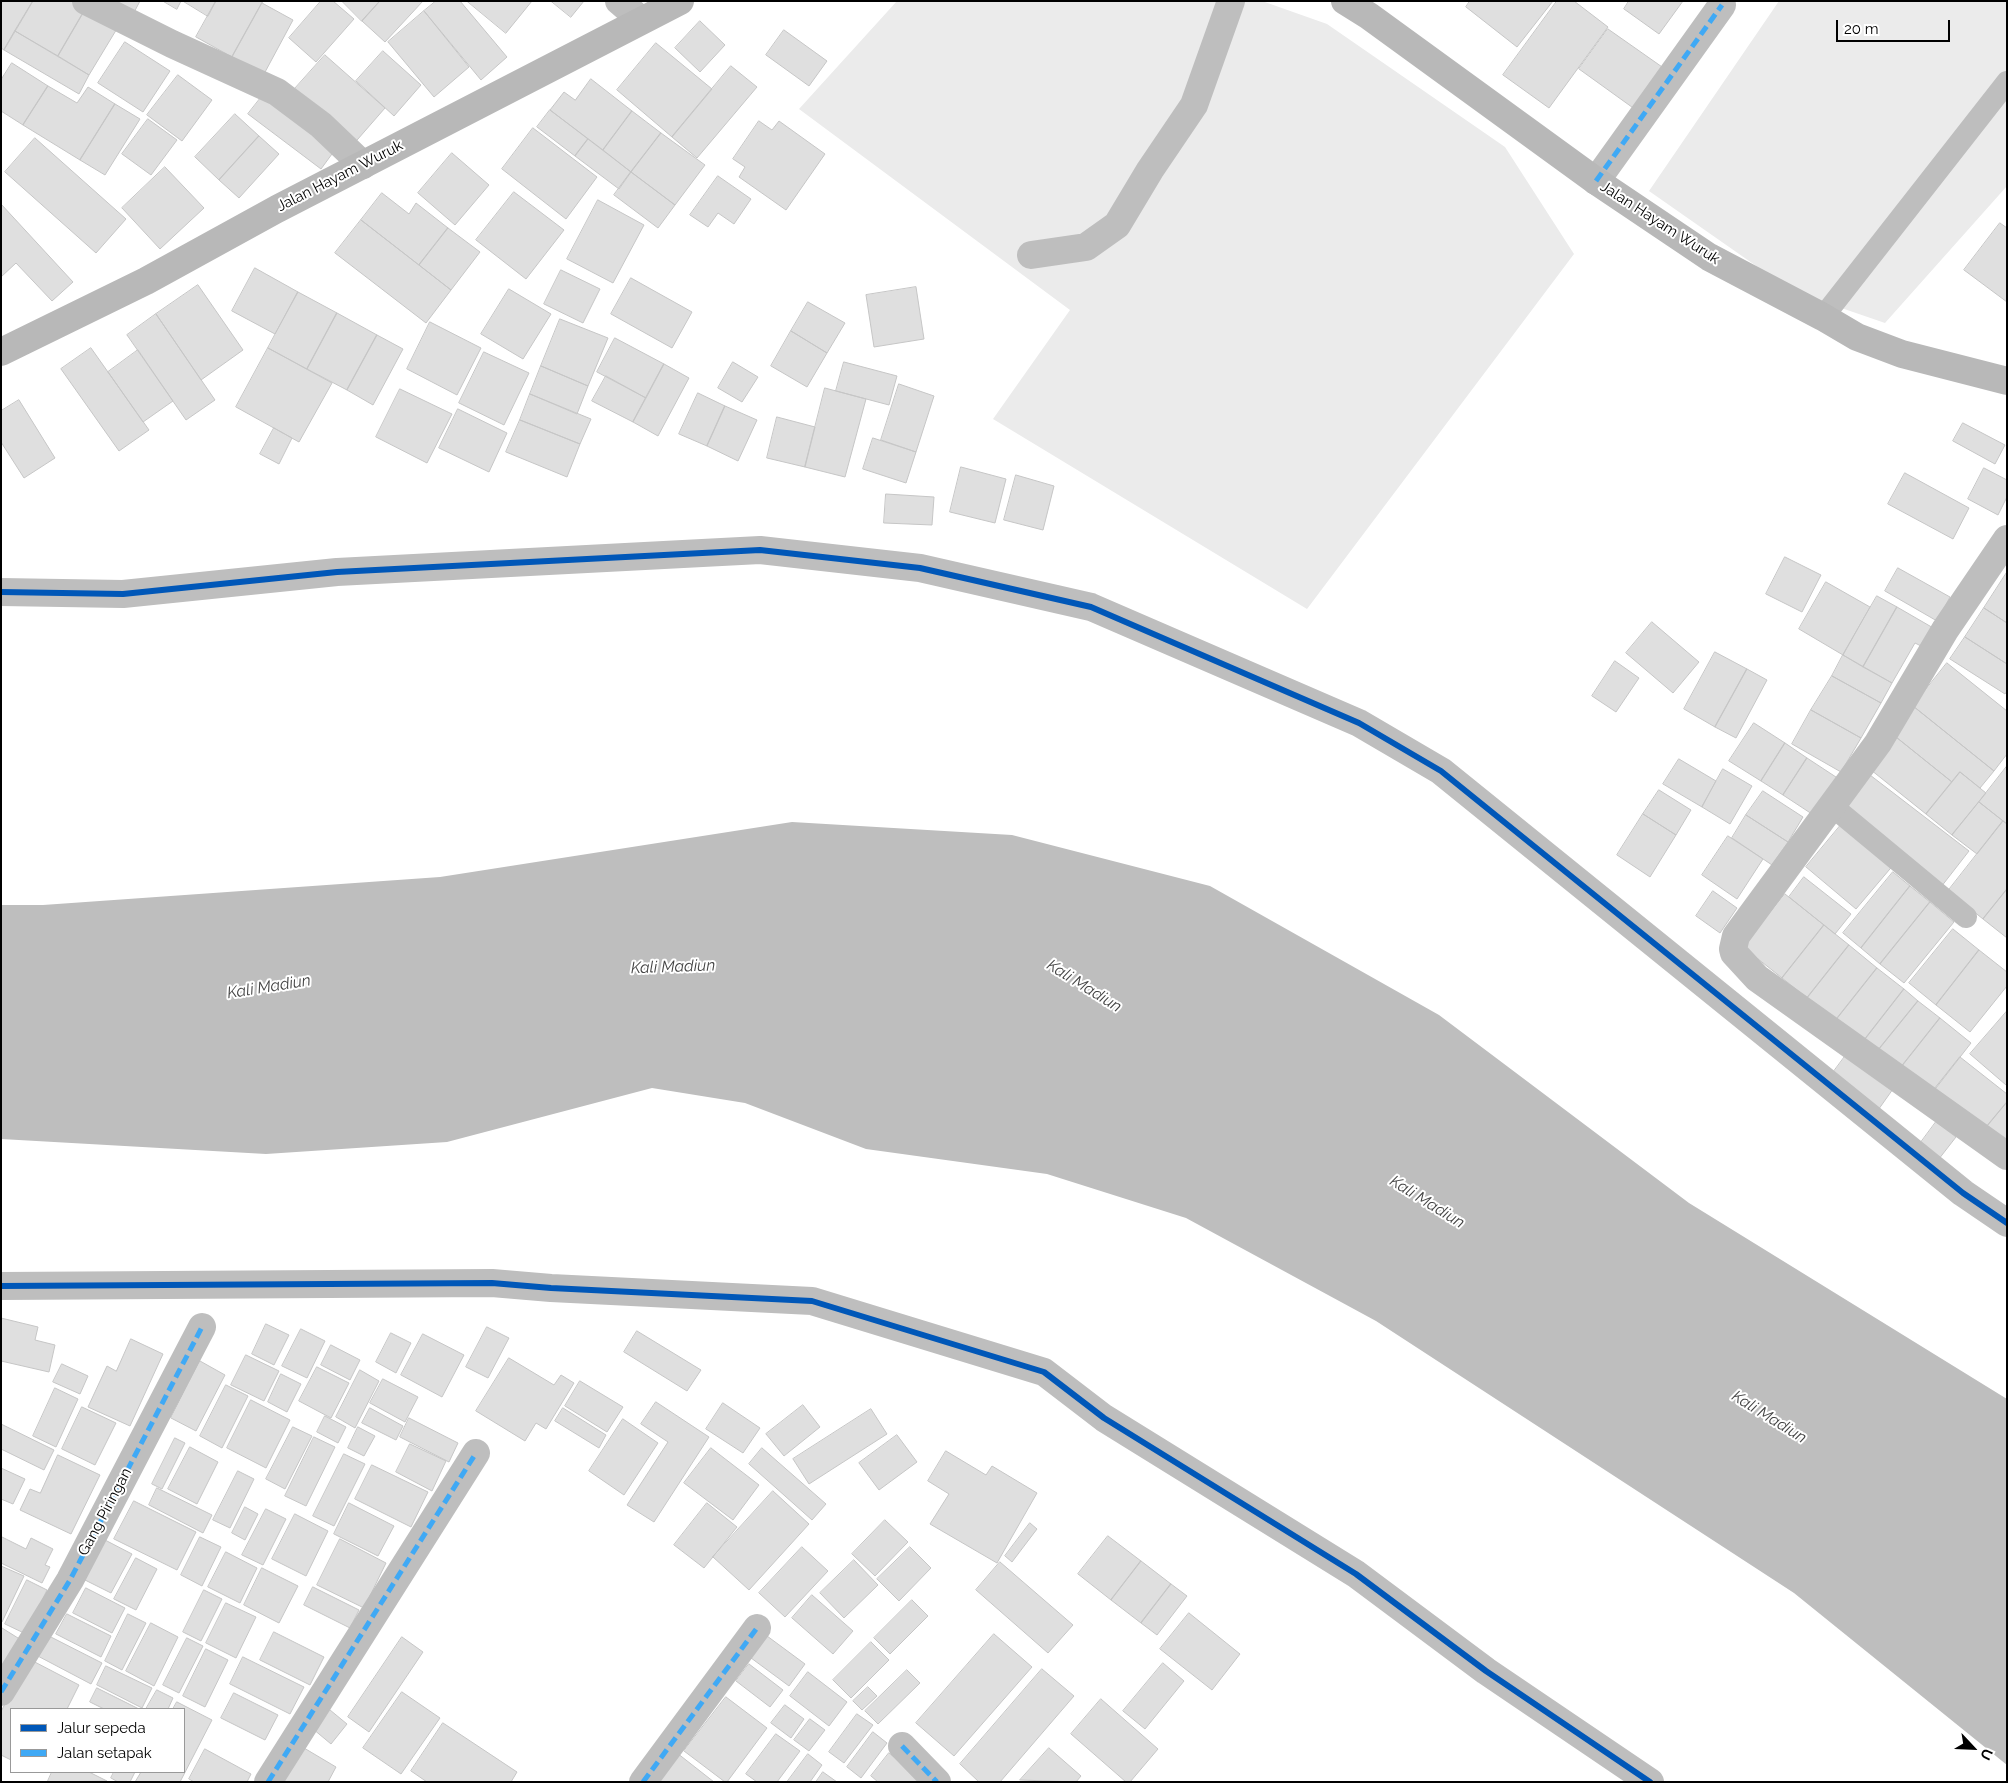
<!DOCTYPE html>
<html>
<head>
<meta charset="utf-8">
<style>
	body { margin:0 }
	#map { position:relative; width:2008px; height:1783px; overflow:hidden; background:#fff; font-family:Raleway,sans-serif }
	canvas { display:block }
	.frame { position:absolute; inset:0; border:2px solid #000; pointer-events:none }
	.legend { position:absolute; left:10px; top:1708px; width:175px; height:65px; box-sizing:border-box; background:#fff; border:1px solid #999; margin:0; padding:6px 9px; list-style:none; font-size:15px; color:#000 }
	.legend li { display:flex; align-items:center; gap:10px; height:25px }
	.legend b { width:25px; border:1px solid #999 }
	.north { position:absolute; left:1948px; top:1723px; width:50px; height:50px; -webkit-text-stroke:4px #fff; paint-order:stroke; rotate:115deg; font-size:14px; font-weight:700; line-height:20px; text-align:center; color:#000 }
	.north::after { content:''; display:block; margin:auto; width:18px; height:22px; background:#000; clip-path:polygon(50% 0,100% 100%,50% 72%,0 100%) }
	.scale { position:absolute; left:1836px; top:20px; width:114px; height:22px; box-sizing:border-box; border:2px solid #000; border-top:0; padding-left:6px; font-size:15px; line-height:18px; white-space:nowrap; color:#000; -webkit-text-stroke:4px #fff; paint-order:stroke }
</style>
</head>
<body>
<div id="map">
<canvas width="2008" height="1783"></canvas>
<div class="frame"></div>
<ul class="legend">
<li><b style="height:6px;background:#0057b8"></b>Jalur sepeda</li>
<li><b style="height:6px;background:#3fa9f5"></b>Jalan setapak</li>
</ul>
<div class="north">U</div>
<div class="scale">20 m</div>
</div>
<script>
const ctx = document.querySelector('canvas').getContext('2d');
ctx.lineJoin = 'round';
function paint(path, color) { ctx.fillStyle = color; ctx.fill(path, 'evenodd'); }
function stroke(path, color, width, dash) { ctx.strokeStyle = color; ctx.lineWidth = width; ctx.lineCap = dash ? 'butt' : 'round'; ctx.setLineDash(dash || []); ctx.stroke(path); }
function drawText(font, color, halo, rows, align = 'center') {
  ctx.font = font + ' Raleway,sans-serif'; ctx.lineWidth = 4; ctx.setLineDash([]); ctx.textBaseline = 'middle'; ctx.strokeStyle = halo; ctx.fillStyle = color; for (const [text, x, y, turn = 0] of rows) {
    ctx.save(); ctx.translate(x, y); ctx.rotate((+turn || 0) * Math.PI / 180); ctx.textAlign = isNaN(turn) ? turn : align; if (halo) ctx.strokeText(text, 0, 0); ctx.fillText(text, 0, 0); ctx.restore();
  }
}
const green = new Path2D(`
	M897 1H1262L1327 24 1505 147 1574 254 1307 609 993 419 1070 310 799 109Z
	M1779 1H2007V186L1885 323 1792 291 1649 191Z`);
const water = new Path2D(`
	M792 822 1012 835 1210 886 1439 1015 1689 1203 2007 1399V1765L1794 1593 1376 1321 1186 1218 1047 1174 866 1149 745 1103 652 1088 447 1142 266 1154 1 1139V905H43L440 877Z`);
const building = new Path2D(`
	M1 1H33L4 50 1 48Z
	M33 1H74L86 8 58 56 15 31Z
	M95 1H140L130 20Z
	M163 1H181L177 9Z
	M183 1H216L208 16Z
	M216 1H263L232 57 196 37Z
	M321 1H333L354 19 316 62 289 38Z
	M342 1H380L362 21Z
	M380 1H423L385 42 362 21Z
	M436 1H460L507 57 481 80 424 11Z
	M467 1H532L506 33Z
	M551 1H584L571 17Z
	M1470 1H1553L1517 47 1466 7Z
	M1557 1H1574L1608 27 1549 108 1503 75Z
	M1629 1H1683L1659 34 1624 9Z
	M262 3 293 20 264 74 232 57Z
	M86 8 118 27 89 75 58 56Z
	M424 11 469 67 434 97 388 42Z
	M700 21 725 45 700 72 675 48Z
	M1608 29 1665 69 1636 110 1579 69Z
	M784 30 827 61 809 86 766 55Z
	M15 31 89 75 79 94 4 50Z
	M125 42 170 71 143 112 98 83Z
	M656 43 712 89 672 137 617 90Z
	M383 51 421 85 394 116 356 81Z
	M325 55 385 108 351 147 291 93Z
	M12 63 48 86 23 125 1 111V80Z
	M731 66 757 87 697 158 672 137Z
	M178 75 212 100 182 141 147 115Z
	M591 79 632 111 603 150 550 110 564 92 575 100Z
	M48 86 77 103 88 87 115 104 80 160 23 125Z
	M263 95 340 143 321 169 248 114Z
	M115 104 140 119 105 175 80 160Z
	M550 110 588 139 575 156 537 127Z
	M632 111 661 133 631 172 603 150Z
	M235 114 259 136 219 180 195 157Z
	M148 119 177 140 151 175 122 154Z
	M759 121 772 130 779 121 825 154 786 210 739 177 745 167 733 159Z
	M533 128 597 177 566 219 502 169Z
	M661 133 705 165 675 205 631 172Z
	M259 136 279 154 239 198 219 180Z
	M35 138 126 219 96 253 5 172Z
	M588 139 631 172 619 189 575 156Z
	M452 153 489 185 455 225 418 193Z
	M165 167 204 208 160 249 122 208Z
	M631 172 675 205 658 228 614 195Z
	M718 176 751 199 734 224 718 213 708 227 690 215Z
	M514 192 564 230 526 279 476 240Z
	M382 193 409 214 416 203 448 228 419 265 361 220Z
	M598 200 644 225 613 283 567 259Z
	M1 204 73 282 52 301 16 263 1 277Z
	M361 220 451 290 426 323 335 253Z
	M2000 223 2007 228V302L1964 270Z
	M448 228 480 252 451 290 419 265Z
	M255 268 298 292 275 334 232 311Z
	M561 270 600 289 583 323 544 304Z
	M631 278 692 312 672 348 611 314Z
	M198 285 243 350 201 380 156 314Z
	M916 287 924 339 874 347 866 295Z
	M509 289 551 314 523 359 481 334Z
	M298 292 337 313 307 369 268 348Z
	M808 302 845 323 827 353 791 331Z
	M337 313 377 335 347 390 307 369Z
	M156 314 215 400 186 420 127 335Z
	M560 319 608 338 588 386 541 366Z
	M430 322 481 348 457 395 407 369Z
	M791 331 827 353 807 387 771 366Z
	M377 335 403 349 373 405 347 390Z
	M615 338 664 364 646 398 597 372Z
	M91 348 149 430 119 451 61 369Z
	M268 348 332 383 299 442 236 407Z
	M138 350 173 401 143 422 108 372Z
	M484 352 529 373 504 425 459 403Z
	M733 362 758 377 742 402 718 388Z
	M844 362 897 376 889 405 836 391Z
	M664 364 689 378 658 436 633 422Z
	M541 366 588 386 577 414 530 394Z
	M606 376 646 398 633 422 592 401Z
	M899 384 934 396 916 452 881 440Z
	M825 388 866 399 845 477 805 467Z
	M400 389 452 414 427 463 376 437Z
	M698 393 725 406 707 446 679 434Z
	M530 394 591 419 580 444 520 420Z
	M19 400 55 458 24 478 1 442V411Z
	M725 406 757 420 738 461 707 446Z
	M458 409 507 433 489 472 439 448Z
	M777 417 815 427 805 467 767 458Z
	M520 420 580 444 567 477 506 452Z
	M1963 423 2005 445 1995 464 1953 441Z
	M274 428 292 438 279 464 260 454Z
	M873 438 916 452 906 483 863 469Z
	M961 467 1006 479 995 523 950 512Z
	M1984 468 2007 480V497L1998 515 1968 499Z
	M1905 473 1969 508 1953 539 1888 504Z
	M1016 475 1054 486 1043 530 1004 520Z
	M886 494 934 497 932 525 884 523Z
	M1785 557 1821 575 1802 612 1766 594Z
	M1898 568 1950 597 1937 621 1885 591Z
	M2007 572V623L1984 608Z
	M1826 582 1870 607 1843 655 1799 629Z
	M1877 596 1897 607 1863 667 1843 655Z
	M1897 607 1935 629 1925 648 1915 643 1892 683 1863 667Z
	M1984 608 2007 623V664L1965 637Z
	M1652 622 1699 662 1673 693 1626 653Z
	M1965 637 2007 664V691L2005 694 1950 659Z
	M1715 652 1747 669 1715 727 1684 709Z
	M1843 655 1892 683 1881 703 1832 676Z
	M1615 661 1639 678 1616 712 1592 696Z
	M1947 663 2007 711V754L1994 771 1913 706Z
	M1747 669 1767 680 1736 738 1715 727Z
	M1832 676 1881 703 1861 738 1811 710Z
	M1913 706 1994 771 1980 788 1960 772 1952 782 1891 733Z
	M1811 710 1861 738 1841 772 1792 744Z
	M1754 723 1785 743 1761 781 1729 761Z
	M1891 733 1952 782 1926 814 1866 766Z
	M1785 743 1807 758 1783 795 1761 781Z
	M1807 758 1839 779 1815 816 1783 795Z
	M1679 759 1716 781 1702 807 1663 784Z
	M2007 766V824L1979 802Z
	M1723 769 1752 786 1730 824 1702 807Z
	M1960 772 1986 793 1952 835 1926 814Z
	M1870 775 1969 851 1941 887 1842 811Z
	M1659 790 1691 810 1676 835 1643 814Z
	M1763 791 1803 817 1788 842 1746 815Z
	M1979 802 2003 821 1977 854 1952 835Z
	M1643 814 1676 835 1650 877 1617 855Z
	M1746 815 1788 842 1772 865 1732 838Z
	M1845 820 1895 863 1856 909 1806 867Z
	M2003 821 2007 824V889L1983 919 1948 891Z
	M1728 836 1763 859 1737 899 1702 875Z
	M1893 872 1910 886 1861 948 1843 933Z
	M1804 877 1851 914 1835 934 1789 897Z
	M1910 886 1930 902 1880 964 1861 948Z
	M2007 889V938L1983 919Z
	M1713 891 1737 908 1720 933 1696 916Z
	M1785 894 1824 925 1782 978 1743 947Z
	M1930 902 1954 922 1904 983 1880 964Z
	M1824 925 1849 945 1807 998 1782 978Z
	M1953 929 1979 950 1936 1005 1909 983Z
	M1849 945 1877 968 1835 1021 1807 998Z
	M1979 950 2007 972V986L1970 1032 1936 1005Z
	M1877 968 1904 989 1862 1043 1835 1021Z
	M1904 989 1918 1001 1875 1054 1862 1043Z
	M1918 1001 1940 1018 1898 1071 1875 1054Z
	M2007 1011V1084L2006 1085 1970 1054Z
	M1940 1018 1971 1043 1929 1097 1898 1071Z
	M1846 1055 1893 1089 1876 1113 1829 1078Z
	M1960 1057 2007 1094V1102L1983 1131 1933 1091Z
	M2007 1102V1145L1983 1131Z
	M1936 1122 1956 1137 1935 1164 1916 1149Z
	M1 1318 38 1327 35 1340 55 1345 49 1372 1 1361Z
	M266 1324 289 1335 274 1365 252 1354Z
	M487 1327 509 1338 488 1378 466 1367Z
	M301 1329 325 1341 307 1378 282 1366Z
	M637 1331 701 1370 687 1391 624 1352Z
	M391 1333 411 1343 396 1373 376 1362Z
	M423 1334 464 1355 442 1397 401 1375Z
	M131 1339 163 1354 130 1426 88 1407 107 1366 116 1371Z
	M331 1345 360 1360 350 1380 321 1365Z
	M246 1355 279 1371 264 1401 231 1385Z
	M509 1358 554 1385 561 1375 574 1383 546 1429 536 1423 525 1441 476 1411Z
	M200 1361 225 1375 196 1431 171 1418Z
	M62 1364 88 1376 80 1394 53 1382Z
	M317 1367 349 1383 331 1418 299 1401Z
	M360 1370 379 1381 355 1428 336 1417Z
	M281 1374 301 1384 287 1412 268 1402Z
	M383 1379 418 1397 405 1422 370 1403Z
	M580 1381 623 1407 607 1432 565 1406Z
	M226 1385 248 1396 222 1448 200 1436Z
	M55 1388 78 1399 56 1447 33 1436Z
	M251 1400 290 1420 266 1468 227 1448Z
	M656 1402 709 1437 654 1522 627 1505 668 1442 641 1424Z
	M723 1403 760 1428 743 1453 706 1429Z
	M803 1405 820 1427 784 1456 766 1434Z
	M82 1407 116 1423 95 1465 62 1449Z
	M370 1408 403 1426 396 1440 362 1423Z
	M563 1408 606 1435 599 1448 555 1421Z
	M871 1409 887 1434 809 1484 793 1459Z
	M325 1416 346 1427 338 1443 317 1432Z
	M409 1418 458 1443 449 1462 400 1437Z
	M623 1419 658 1443 624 1495 589 1471Z
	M1 1424 54 1450 44 1470 1 1449Z
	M293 1427 312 1436 285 1489 266 1479Z
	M358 1427 375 1436 364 1456 348 1448Z
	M897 1435 917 1462 879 1490 859 1463Z
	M314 1437 335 1447 306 1506 285 1496Z
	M175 1438 185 1443 162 1489 152 1484Z
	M410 1444 446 1461 432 1491 396 1472Z
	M190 1447 218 1462 197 1504 168 1489Z
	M711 1448 759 1485 733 1520 684 1483Z
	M762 1448 826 1504 812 1520 749 1464Z
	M946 1451 986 1475 992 1466 1037 1493 997 1563 930 1524 949 1494 928 1481Z
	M344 1454 365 1464 334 1526 313 1516Z
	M58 1455 100 1475 71 1534 20 1510 30 1489 40 1493Z
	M372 1465 428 1492 411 1527 355 1499Z
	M1 1468 25 1479 13 1504 1 1499Z
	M238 1471 254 1479 230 1528 213 1520Z
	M157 1488 212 1515 203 1533 149 1505Z
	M773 1491 809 1524 749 1590 713 1557Z
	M134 1501 196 1532 177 1570 114 1539Z
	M349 1503 394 1526 378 1556 334 1534Z
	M707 1503 737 1527 704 1568 674 1545Z
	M245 1507 258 1514 245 1540 232 1533Z
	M266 1509 286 1519 263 1565 242 1555Z
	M295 1514 328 1531 306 1576 272 1559Z
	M885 1520 908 1542 875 1576 852 1554Z
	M1030 1523 1037 1529 1012 1562 1005 1556Z
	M1108 1536 1141 1561 1111 1600 1078 1574Z
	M2 1537 26 1549 31 1538 53 1549 45 1565 50 1567 42 1583 1 1563Z
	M200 1537 221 1547 202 1586 181 1575Z
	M340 1539 386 1563 364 1608 317 1585Z
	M105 1540 132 1554 111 1593 85 1580Z
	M802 1547 828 1571 785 1617 759 1593Z
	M910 1547 931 1568 899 1601 877 1579Z
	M226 1552 257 1568 240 1603 208 1587Z
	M136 1558 157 1569 136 1610 114 1599Z
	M854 1560 878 1585 844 1618 820 1593Z
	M1141 1561 1171 1584 1141 1623 1111 1600Z
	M1000 1562 1073 1625 1048 1653 976 1590Z
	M1 1566 24 1576 2 1622 1 1621Z
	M262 1568 298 1586 279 1623 244 1605Z
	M27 1580 47 1590 26 1634 5 1624Z
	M1171 1584 1187 1596 1157 1635 1141 1623Z
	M313 1587 359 1610 350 1628 304 1605Z
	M86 1588 125 1608 112 1633 73 1613Z
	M204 1590 222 1599 201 1641 183 1632Z
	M812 1595 853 1631 833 1654 792 1618Z
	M912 1600 928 1616 890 1654 874 1638Z
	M226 1603 256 1617 236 1658 206 1643Z
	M1189 1613 1240 1654 1212 1690 1160 1649Z
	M67 1614 111 1636 101 1657 56 1634Z
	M128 1614 146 1623 122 1670 105 1661Z
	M151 1623 178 1637 154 1686 126 1671Z
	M2 1628 26 1643 1 1685V1629Z
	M274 1632 324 1657 310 1685 260 1660Z
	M763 1633 805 1664 789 1686 747 1655Z
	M45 1634 102 1663 91 1684 34 1654Z
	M994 1634 1032 1667 954 1756 916 1723Z
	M402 1637 423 1652 369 1732 348 1717Z
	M187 1638 203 1646 179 1693 163 1685Z
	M871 1642 889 1660 851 1698 833 1680Z
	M206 1649 228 1660 205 1707 183 1696Z
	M243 1657 304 1687 290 1714 230 1684Z
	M29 1659 79 1685 67 1709H11V1760L1 1755V1712Z
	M1163 1663 1184 1681 1145 1729 1123 1711Z
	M749 1664 783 1690 770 1707 736 1681Z
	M106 1666 152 1688 142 1708 97 1685Z
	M1042 1669 1074 1696 1000 1782H979L960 1764Z
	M907 1670 920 1683 878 1724 865 1711Z
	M808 1672 847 1702 829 1726 790 1696Z
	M868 1687 877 1696 862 1710 853 1701Z
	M97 1688 139 1709H104L90 1702Z
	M157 1690 173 1698 168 1709H146Z
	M402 1692 440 1718 401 1774 363 1748Z
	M234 1693 278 1715 265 1740 221 1718Z
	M726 1697 767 1728 727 1782H725L684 1751Z
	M1101 1699 1158 1749 1130 1782H1126L1071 1734Z
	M177 1702 212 1720 180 1782H135L141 1772H184V1709H173Z
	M324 1705 347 1724 331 1744 307 1724Z
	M785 1705 804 1719 791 1738 771 1723Z
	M857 1714 873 1725 844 1763 829 1752Z
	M810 1719 825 1730 809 1751 794 1740Z
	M443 1723 517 1772 511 1782H427L411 1771Z
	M873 1732 887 1743 861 1778 847 1767Z
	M776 1734 800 1751 777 1782H757L746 1774Z
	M299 1745 336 1767 328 1782H277Z
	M1049 1748 1081 1776 1076 1782 1020 1780Z
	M205 1749 251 1774 247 1782H194L189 1779Z
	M677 1753 714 1782H655Z
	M889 1753 925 1782H878L871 1776Z
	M808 1754 822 1765 810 1782H787Z
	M52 1772H89L107 1781 50 1782 48 1781Z
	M114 1772H135L130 1782H118L111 1778Z
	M823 1772 837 1782H816Z`);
const lane = new Path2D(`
	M1823 317 2007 82
	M1832 806 1966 917`);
const street = new Path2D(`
	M86 1 172 44 277 92 321 125 363 165
	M619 1 641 20
	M1596 181 1722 5
	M1031 255 1086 247 1117 225 1150 170 1194 105 1231 1
	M2007 539 1945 630 1878 743 1736 936 1733 949 1734 953 1757 978 2007 1156
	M1 592 123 594 337 572 760 550 920 568 1091 607 1359 723 1441 771 1963 1193 2007 1223
	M1 1286 492 1283 551 1288 812 1301 1044 1372 1104 1418 1356 1574 1486 1671 1650 1782
	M1 1692 70 1580 202 1327
	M902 1746 937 1782
	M268 1782 476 1453
	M643 1782 757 1628`);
const secondary = new Path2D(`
	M1345 1 1369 16 1596 181 1709 257 1823 317 1857 337 1902 354 2007 381
	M1 352 146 281 277 209 680 1`);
const quiet = new Path2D(`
	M1596 181 1722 5
	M1 1692 70 1580 202 1327
	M902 1746 937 1782
	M268 1782 476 1453
	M643 1782 757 1628`);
const cycleway = new Path2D(`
	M1 592 123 594 337 572 760 550 920 568 1091 607 1359 723 1441 771 1963 1193 2007 1223
	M1 1286 492 1283 551 1288 812 1301 1044 1372 1104 1418 1356 1574 1486 1671 1650 1782`);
const streetNames = [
	["Jalan Hayam Wuruk",340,176,-27],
	["Jalan Hayam Wuruk",1660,223,33],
	["Gang Piringan",105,1512,-62]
];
const waterNames = [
	["Kali Madiun",673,967,-2],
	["Kali Madiun",1084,986,32],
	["Kali Madiun",269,987,-9],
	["Kali Madiun",1427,1202,32],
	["Kali Madiun",1769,1417,32]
];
paint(green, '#ebebeb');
paint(water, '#bebebe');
paint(building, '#dfdfdf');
stroke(building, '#c6c6c6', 1);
stroke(lane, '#bebebe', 22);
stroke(street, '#bebebe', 28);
stroke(secondary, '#b8b8b8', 28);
stroke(quiet, '#3fa9f5', 5, [10, 5]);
stroke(cycleway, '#0057b8', 6);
drawText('15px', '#000', '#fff', streetNames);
drawText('italic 16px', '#434343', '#fff', waterNames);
</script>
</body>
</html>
